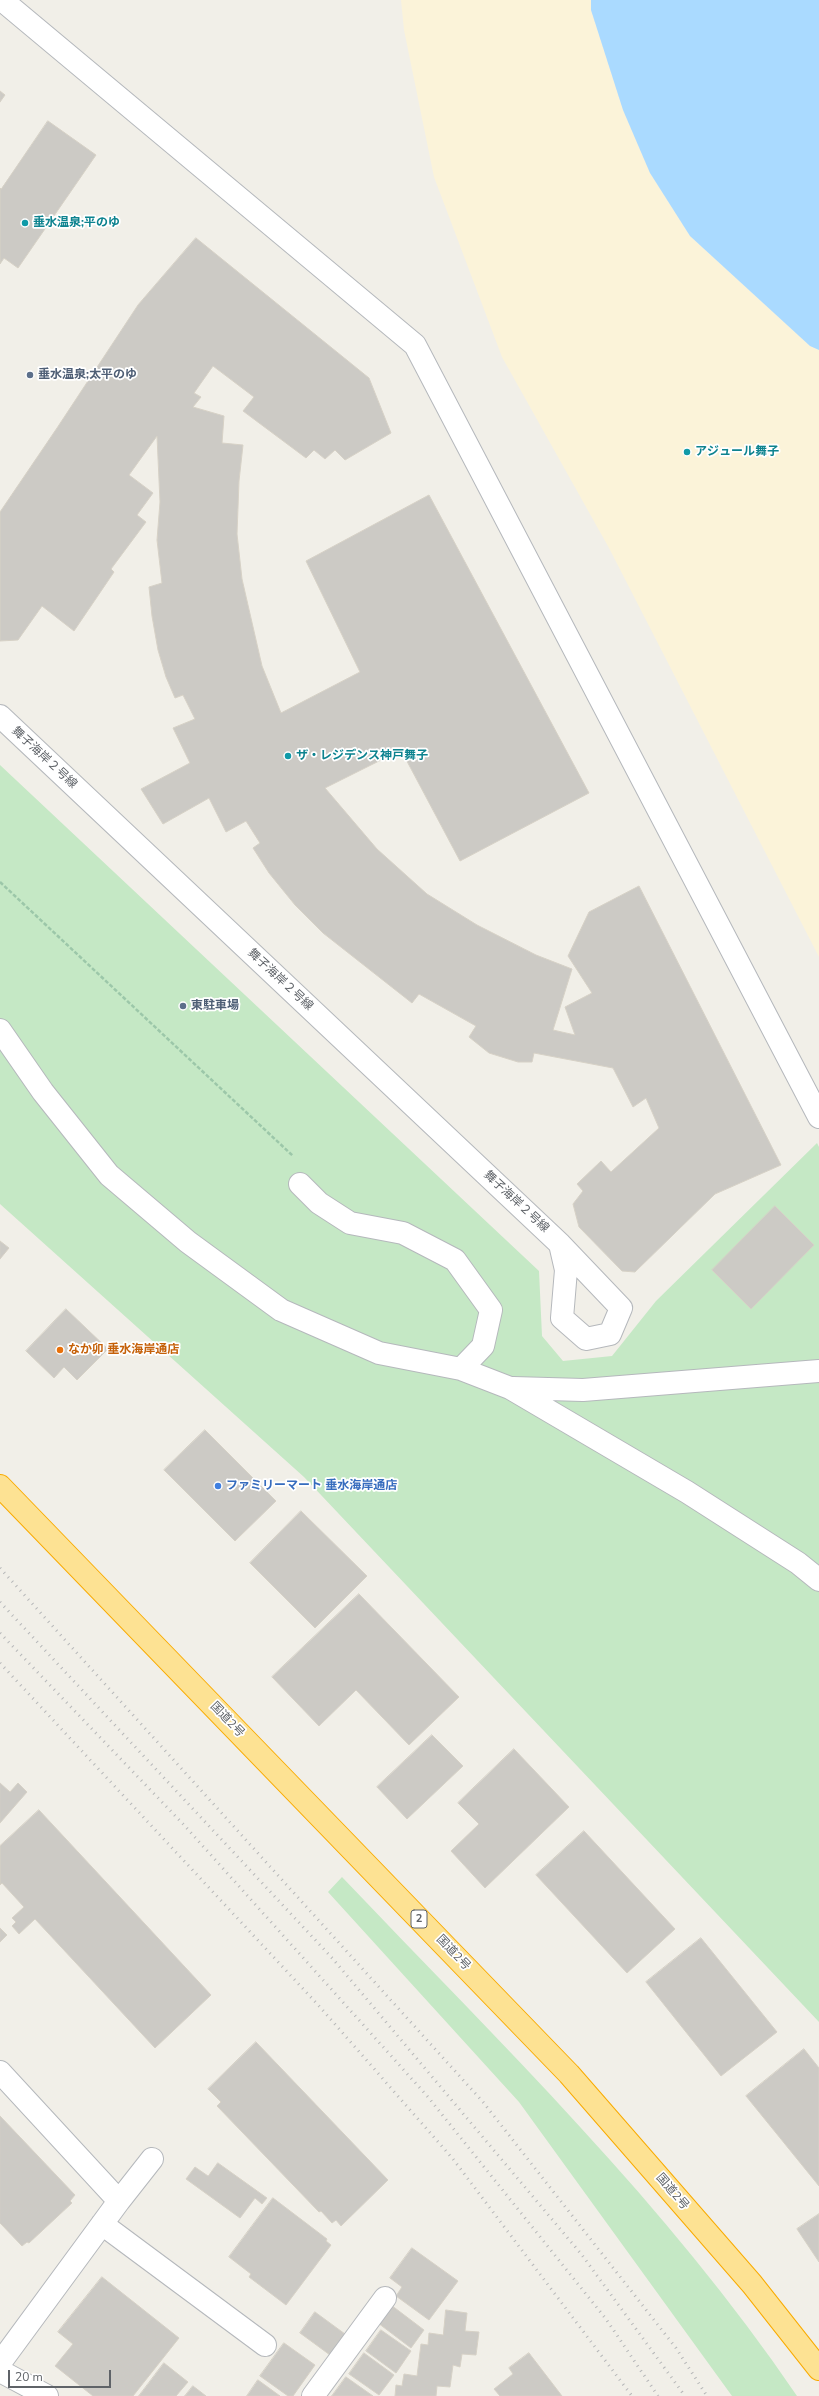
<!DOCTYPE html>
<html>
<head>
<meta charset="utf-8">
<style>
	body { margin:0 }
	#map { position:relative; width:819px; height:2396px; overflow:hidden; background:#f1efe8; font-family:"Nunito Sans",sans-serif }
	canvas { display:block }
	.scale { position:absolute; left:8px; top:2370px; width:103px; height:18px; box-sizing:border-box; border:2px solid #5f6368; border-top:0; padding-left:5px; font-size:12px; line-height:14px; white-space:nowrap; color:#5f6368; -webkit-text-stroke:3px #fff; paint-order:stroke }
</style>
</head>
<body>
<div id="map">
<canvas width="819" height="2396"></canvas>
<div class="scale">20 m</div>
</div>
<script>
const ctx = document.querySelector('canvas').getContext('2d');
ctx.lineJoin = 'round';
function paint(path, color) { ctx.fillStyle = color; ctx.fill(path, 'evenodd'); }
function stroke(path, color, width, dash) { ctx.strokeStyle = color; ctx.lineWidth = width; ctx.lineCap = dash ? 'butt' : 'round'; ctx.setLineDash(dash || []); ctx.stroke(path); }
function drawText(font, color, halo, rows, align = 'center') {
  ctx.font = font + ' "Nunito Sans","Noto Sans JP",sans-serif'; ctx.lineWidth = 3.5; ctx.setLineDash([]); ctx.textBaseline = 'middle'; ctx.strokeStyle = halo; ctx.fillStyle = color; for (const [text, x, y, turn = 0] of rows) {
    ctx.save(); ctx.translate(x, y); ctx.rotate((+turn || 0) * Math.PI / 180); ctx.textAlign = isNaN(turn) ? turn : align; if (halo) ctx.strokeText(text, 0, 0); ctx.fillText(text, 0, 0); ctx.restore();
  }
}
const green = new Path2D(`
	M0 765 539 1271 542 1336 563 1361 612 1356 656 1301 817 1143 819 1147V2022L304 1477 0 1204Z
	M342 1877C500 2043 668 2205 797 2396H732L519 2102 328 1892Z`);
const sand = new Path2D(`
	M401 0H591V10L623 110 650 173 690 236 810 346 819 350V957L609 548 502 357 434 177 404 30Z`);
const water = new Path2D(`
	M591 0H819V350L810 346 690 236 650 173 623 110 591 10Z`);
const building = new Path2D(`
	M0 91 5 95 0 102Z
	M48 121 96 155 18 268 4 258 0 264V188L1 189Z
	M196 238 369 378 391 433 345 460 335 450 325 459 314 450 306 458 243 411 254 397 213 366 194 393 201 397 193 407 224 416 222 443 243 445 239 481 237 534 242 579 262 666 281 713 360 672 306 561 429 495 589 793 460 861 401 750 325 788 377 849 427 894 477 925 536 955 572 969 553 1030 575 1035 565 1007 592 993 568 956 589 912 639 886 781 1165 715 1194 635 1272 622 1271 579 1227 573 1204 583 1191 577 1184 601 1161 611 1172 659 1128 646 1098 633 1107 613 1068 534 1053 532 1062H518L489 1053 469 1037 476 1026 419 994 412 1003 323 933 295 905 269 873 253 848 260 843 246 821 226 832 209 798 163 824 141 789 190 763 173 728 195 719 183 695 175 698 166 677 158 650 152 616 149 587 162 583 157 540 160 502 157 436 129 475 153 493 137 515 146 522 111 569 114 572 74 631 42 606 18 640 0 641V512L57 428 138 305Z
	M775 1206 814 1245 751 1309 712 1270Z
	M0 1241 9 1248 0 1259Z
	M66 1309 108 1349 77 1380 64 1367 54 1378 26 1351Z
	M205 1430 276 1501 235 1541 164 1470Z
	M301 1511 367 1576 315 1628 250 1563Z
	M359 1594 459 1697 409 1745 356 1690 319 1726 272 1677Z
	M432 1735 463 1766 407 1819 377 1787Z
	M514 1749 569 1807 485 1888 451 1851 479 1824 458 1803Z
	M0 1783 10 1792 18 1783 27 1792 0 1823Z
	M39 1810 211 1995 155 2048 35 1919 19 1934 12 1926 16 1922 12 1918 24 1907 2 1883 0 1885V1846Z
	M584 1831 675 1929 627 1973 536 1875Z
	M0 1928 7 1935 0 1942Z
	M701 1938 777 2032 721 2076 646 1982Z
	M256 2042 388 2180 341 2226 336 2220 332 2223 321 2211 319 2212 217 2106 221 2102 208 2089Z
	M804 2049 819 2068V2186L746 2096Z
	M0 2116 75 2195 70 2201 72 2203 29 2243 27 2242 22 2246 0 2223Z
	M218 2163 267 2198 262 2204 255 2198 240 2218 186 2179 195 2167 208 2176Z
	M273 2198 327 2239 326 2241 331 2245 286 2305 249 2277 251 2274 229 2257Z
	M819 2214V2262L797 2229Z
	M412 2248 458 2281 429 2320 396 2296 402 2287 390 2278Z
	M102 2277 179 2338 133 2396H93L55 2366 73 2344 58 2332Z
	M391 2305 424 2330 411 2348 378 2323Z
	M446 2310 467 2313 465 2331 479 2332 476 2355 462 2354 460 2367 453 2365 450 2387 437 2386 436 2396H395L396 2385 402 2386 404 2374 417 2376 421 2344 428 2345 429 2333 443 2335Z
	M315 2312 345 2334 330 2355 300 2333Z
	M381 2330 411 2351 396 2373 366 2351Z
	M284 2343 315 2365 293 2396H288L260 2376Z
	M364 2353 394 2375 379 2395 349 2374Z
	M529 2353 562 2396H500L494 2389 513 2374 509 2368Z
	M164 2363 188 2382 176 2396H139Z
	M346 2377 373 2396H332Z
	M258 2380 280 2396H247Z
	M193 2386 206 2396H185Z`);
const path = new Path2D(`
	M0 882 293 1156`);
const minor = new Path2D(`
	M2 0 415 345 819 1117
	M0 716 560 1244 621 1308 610 1334 586 1339 562 1318 566 1270 560 1244
	M0 1030 43 1092 109 1175 188 1242 281 1310 379 1353 461 1369 510 1388 687 1492 798 1563 819 1580
	M300 1184 319 1203 350 1223 403 1233 455 1260 491 1310 483 1346 461 1369
	M513 1388 583 1390 819 1371
	M0 2072 119 2201
	M102 2224 265 2345
	M0 2363 119 2201 152 2159
	M0 2371 47 2396
	M313 2396 385 2298`);
const highway = new Path2D(`
	M0 1486 569 2074 752 2284 819 2369`);
const rail = new Path2D(`
	M0 1568 483 2102 676 2348 707 2396
	M0 1602 333 1959 582 2255 685 2396
	M0 1633 184 1825 428 2097 606 2319 658 2396
	M0 1663 320 2007 453 2159 632 2396`);
const markers = [
	[25,223,4,"#0f9aa8"],
	[30,375,4,"#5c6f8a"],
	[687,452,4,"#0f9aa8"],
	[288,756,4,"#0f9aa8"],
	[183,1006,4,"#5c6f8a"],
	[60,1350,4,"#e8710a"],
	[218,1486,4,"#3f7fe0"]
];
const shields = [
	[419,1919,16]
];
const shieldNames = [
	["2",419,1919]
];
const cultureNames = [
	["垂水温泉;平のゆ",33,223],
	["アジュール舞子",695,452],
	["ザ・レジデンス神戸舞子",296,756]
];
const serviceNames = [
	["垂水温泉;太平のゆ",38,375],
	["東駐車場",191,1006]
];
const streetNames = [
	["舞子海岸２号線",44,758,43],
	["舞子海岸２号線",280,980,43],
	["舞子海岸２号線",516,1202,43],
	["国道2号",227,1720,46],
	["国道2号",453,1953,46],
	["国道2号",672,2192,49]
];
const foodNames = [
	["なか卯 垂水海岸通店",68,1350]
];
const shopNames = [
	["ファミリーマート 垂水海岸通店",226,1486]
];
paint(green, '#c5e8c5');
paint(sand, '#fbf3d9');
paint(water, '#aadaff');
paint(building, '#cccac5');
stroke(building, '#d6d1c6', 1);
stroke(minor, '#b5b8bc', 24);
stroke(highway, '#f9ab00', 24);
stroke(path, '#9cc7a9', 2.5, [4, 2]);
stroke(minor, '#fff', 22);
stroke(highway, '#fde293', 22);
stroke(rail, '#b6b7b8', 3, [1, 5]);
for (const [x, y, r, color] of markers) { const dot = new Path2D(); dot.arc(x, y, r, 0, 2 * Math.PI); ctx.fillStyle = color; ctx.fill(dot); stroke(dot, '#fff', 1.5); }
for (const [x, y, w] of shields) { const box = new Path2D(); box.roundRect(x - w / 2, y - 9, w, 18, 3); ctx.fillStyle = '#fff'; ctx.fill(box); stroke(box, '#5f6368', 1); }
drawText('bold 11px', '#5f6368', null, shieldNames);
drawText('bold 12px', '#0d838f', '#fff', cultureNames, 'left');
drawText('bold 12px', '#4e5e75', '#fff', serviceNames, 'left');
drawText('12px', '#5f6368', '#fff', streetNames);
drawText('bold 12px', '#c56008', '#fff', foodNames, 'left');
drawText('bold 12px', '#366cbe', '#fff', shopNames, 'left');
</script>
</body>
</html>
